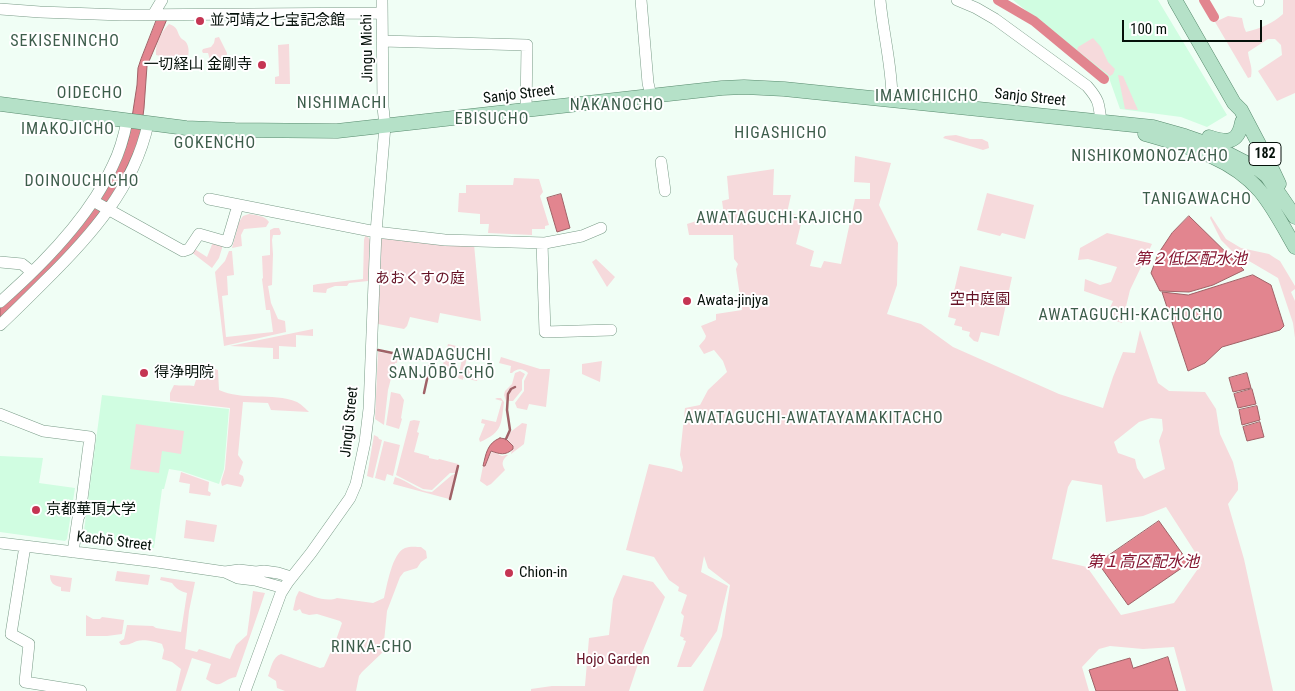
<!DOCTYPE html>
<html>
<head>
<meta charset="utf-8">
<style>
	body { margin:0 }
	#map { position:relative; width:1295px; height:691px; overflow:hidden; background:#f0fef5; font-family:"Roboto Condensed",sans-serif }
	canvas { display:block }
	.scale { position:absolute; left:1122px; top:20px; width:140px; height:22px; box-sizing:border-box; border:2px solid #05110a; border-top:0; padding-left:6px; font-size:15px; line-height:18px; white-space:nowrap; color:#05110a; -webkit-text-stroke:4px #fff; paint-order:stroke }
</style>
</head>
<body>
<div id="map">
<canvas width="1295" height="691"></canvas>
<div class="scale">100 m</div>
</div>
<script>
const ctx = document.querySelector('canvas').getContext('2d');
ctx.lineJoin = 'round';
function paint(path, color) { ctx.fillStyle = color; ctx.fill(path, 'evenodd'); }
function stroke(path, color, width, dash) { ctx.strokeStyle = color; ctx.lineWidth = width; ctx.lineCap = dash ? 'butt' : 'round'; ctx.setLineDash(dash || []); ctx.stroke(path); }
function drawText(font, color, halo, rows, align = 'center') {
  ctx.font = font + ' "Roboto Condensed","Noto Sans JP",sans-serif'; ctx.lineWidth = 4; ctx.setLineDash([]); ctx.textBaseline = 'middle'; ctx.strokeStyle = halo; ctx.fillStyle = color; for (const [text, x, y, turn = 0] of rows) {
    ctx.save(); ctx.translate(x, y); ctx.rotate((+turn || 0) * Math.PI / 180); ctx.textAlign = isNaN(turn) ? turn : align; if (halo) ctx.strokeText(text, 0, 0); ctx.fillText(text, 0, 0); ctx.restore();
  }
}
const built = new Path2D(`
	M1013 0H1158L1227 115 1207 127 1181 117 1120 109 1109 78Z
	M102 395 229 409 224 469 219 484 181 471 169 469 164 489H162L154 548 83 538Z
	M0 456 43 458 39 483 75 488 67 539 65 541 0 532Z`);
const green = new Path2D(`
	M1283 0H1295V93L1277 101 1258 71 1282 55 1281 45 1275 39H1268L1248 52C1249 62 1253 66 1251 77L1248 78 1215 22 1228 16 1242 18 1244 27 1246 32C1261 28 1272 24 1283 14Z
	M169 24C180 28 176 33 182 39 183 40 184 40 185 41 190 46 189 55 187 61 176 60 167 57 156 55 155 44 161 32 169 24Z
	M219 37 227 53 226 60H210L208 53H203L202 51 203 49 211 47 214 43 215 38Z
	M1093 38 1101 47 1108 62 1115 69 1113 74 1110 76 1077 50 1078 47Z
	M289 44 290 84H275V77L279 76 278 45Z
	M1118 75 1123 76 1138 110 1125 109Z
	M956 135 970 139H982L988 142 989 148 983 150 943 138 945 136Z
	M855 156 891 163 879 205 898 243 897 285 887 314 921 324 953 347 1059 394 1103 408 1113 377 1123 352 1135 353 1140 330 1158 383 1169 391 1205 392 1216 409 1220 434 1233 462 1238 483V490L1228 504 1244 559 1273 691H1186L1174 647 1143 649 1110 646 1099 649 1082 667 1089 691H703L722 636 730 585 708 568 704 556 701 572 728 586 717 631 691 667H677L686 641 683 640 684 638 680 636 684 616 681 613 687 595 678 591 679 587 669 580 654 557 626 550 649 464 673 469 682 472 683 467 680 455 685 408 700 405 708 390 727 372 723 361 714 350 704 354 699 346 705 339 706 336 701 326 716 320V314L742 310 736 269 738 264 734 259 733 235H689L687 224 709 217 724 215 722 201 729 199 727 176 774 169 773 195H791L787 213 803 216 796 244 814 251 810 266 821 268 824 261 841 264 855 199H870V183L854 182ZM1151 418 1162 419 1163 430 1159 441 1165 469 1144 479 1137 468 1135 459 1118 453 1114 442 1139 422ZM1072 480 1102 485 1106 522 1143 516 1166 507 1202 563 1174 603 1121 615 1087 567 1052 559 1068 487Z
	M514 178 539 179 543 192 540 196 549 225 545 226V229H532V235L488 233 489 224H480V214L458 212 459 193H466V185H513Z
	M987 193 1034 205 1025 239 1002 233 1000 236 977 230Z
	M249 214C257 215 265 216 269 222L266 227 244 229 241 235 242 246 232 248 239 222 243 216Z
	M1211 216 1226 239 1241 248 1269 254 1275 258 1280 261 1295 286V289L1291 292 1295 301V338L1293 323 1278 278 1232 251 1221 240 1210 218Z
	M274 228H279L281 233 280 235H273L272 240 273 254 272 285 268 286 271 303 278 319 285 321 286 332 224 346 215 272 225 261 229 251H232L234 275 227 276 228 295 222 296 226 337 273 332 270 310H266L262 279 263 278 262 256 270 255V230Z
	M1107 233 1149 243 1152 244 1130 290 1122 323 1105 317V312L1110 308 1113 301 1084 291 1085 279 1100 285 1111 282 1117 267 1088 259 1078 260 1080 248Z
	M365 236 368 237 370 240 368 281 349 283 347 286H335L327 289 326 293 313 292V285L318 284 363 279 364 240Z
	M379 236 474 244 481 321 440 313 438 323 410 317 407 326 404 329 378 324Z
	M213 242 223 245 219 258 212 268 190 251 193 248 207 257Z
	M596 259 615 277 607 287 592 262Z
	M960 266 1012 277 999 336 981 332 978 342 974 341 969 336 970 332 962 330V327L954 325 956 319 948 317Z
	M313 329V336L296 335V347L279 346V359H273V348L230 346Z
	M448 344 469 349 465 366 478 370 477 373 479 374 477 381 463 378V380L458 378 462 359 451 357 448 371 442 369Z
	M378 352 398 355 397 363H395L388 390 384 425 375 419Z
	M501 357 540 369H550L546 407 529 404 527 410 517 408 515 403 524 391V381L528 373C523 368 517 368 512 373H510L511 366 499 363Z
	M602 361 600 382 582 374V364Z
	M201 364 218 370 219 390C242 401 272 392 297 402 301 404 306 409 309 412L271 410 268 403 243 402 238 455 243 462 239 474 243 476 244 480 241 487 227 484 222 486 221 482 225 469 230 408 170 401V393L174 385C181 386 188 385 194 386Z
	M520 371 525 374 522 380V390L513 401H509L510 391 516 387 515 386C504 391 509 393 506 401L504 395 505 391 512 384 515 373Z
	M391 392 400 394 404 400 401 418 402 419 399 429 386 425Z
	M497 398H501L504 402C501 424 503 432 480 442L479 439 485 424 481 423 482 419 496 422 502 401 495 399Z
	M414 420 420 421 417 432 419 433 414 452 429 456V458L438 460 439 459 458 464 456 473H450L432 490 423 489 396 475 410 421Z
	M522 423 527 424 524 444 511 454 513 446 508 441C508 430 516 429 522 423Z
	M136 424 184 431 181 454 162 451 159 473 130 469Z
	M374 435 378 437 379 439 382 440 373 478 367 476Z
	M384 441 400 445 393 476 387 474 385 481 375 478Z
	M492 451 502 456 506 455H508C502 460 501 464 505 470L491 484 487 486 480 481 483 466H485Z
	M181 472 209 482 208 491 211 493 210 496 189 493 190 484 179 482Z
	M455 474 449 499 393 484 395 477C409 481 418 492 432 492L452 475Z
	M186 520 217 525 214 542 184 538Z
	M421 547 426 551 427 558 421 562 417 568 404 572 400 577 387 611 383 652 362 672 359 676 356 691H285L277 688 276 681 268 676C271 669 272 657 281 654L320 668 324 667 336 640 342 623 340 621 317 614 309 615 302 613 300 609 296 611 293 610 296 597 299 591C310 595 326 603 337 598L373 603 384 598C387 586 392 553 405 548 410 546 417 547 421 547Z
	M117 571 150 575 148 585 115 581Z
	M50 575 72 578 70 592 61 591V587C54 586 50 583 50 575Z
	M623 575 653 582 665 597 640 658 629 691H531V689L552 686H585L589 638 609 635 613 599Z
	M161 577 195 582 189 611 185 649 197 652 199 649 230 659 236 645 247 635 253 591 265 593 236 677C221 679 223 691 206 679L211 664 192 658 181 691H176L181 669 172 662 162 659 164 650 162 644C156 642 144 639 137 641 129 644 130 645 121 645L119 642 124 639 127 625 153 626 156 628 181 632 187 593C180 591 176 589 172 583L160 580Z
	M86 615 93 619H100L102 617 124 620 122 634 107 636H86Z`);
const water = new Path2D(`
	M157 19H167L147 66 144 108 140 139 116 190 82 236 0 320V305L16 291 117 166 126 147 129 137 137 85 138 68 141 59Z
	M561 194 570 228 557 232 547 198Z
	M1189 216 1244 270 1213 285 1189 292 1160 291 1151 273 1158 254 1172 233Z
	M1253 275 1271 285 1284 326 1280 330 1222 347 1205 363 1188 371 1162 292 1188 295Z
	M1247 373 1251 388 1233 392 1229 378Z
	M1252 389 1256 404 1238 408 1234 394Z
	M1257 406 1260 420 1242 425 1239 410Z
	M1260 422 1264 437 1247 441 1243 427Z
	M500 438 506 439 513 446V449C505 456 500 454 491 451L485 466H483C486 454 487 443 500 438Z
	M1159 521 1189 563 1128 605 1098 563Z
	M1168 657 1178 691H1096L1089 670 1130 658 1133 668Z`);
const stream = new Path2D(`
	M378 350 431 361 424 393
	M506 439 510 430 507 410 508 394 511 389 515 387
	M450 499 458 466`);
const canal = new Path2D(`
	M998 0 1034 21 1104 79
	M1204 0 1214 17`);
const minor = new Path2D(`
	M641 0 648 83 651 96
	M880 0C883 33 892 66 892 99
	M957 0 976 8 995 19 1087 86C1099 100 1099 103 1101 122
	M1259 0V1
	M0 9 40 12 122 15 382 13
	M153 15 162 0
	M382 41 527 45 526 111
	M661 162 665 191
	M209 199 376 232 445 240 545 243 582 236 601 228
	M95 202 183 251 189 249 199 234 227 242 238 205
	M542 243 545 332 611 330
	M0 262 22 264 32 272
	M0 302C41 266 91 215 113 165 120 151 124 136 127 121
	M0 325C15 311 30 296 44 282 90 237 134 188 148 124
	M0 414 43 431 90 437 80 514 78 518 73 552
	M0 543 157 562 225 572 239 570 256 572 264 571 278 573 291 577
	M25 546 11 634 29 644 25 682 81 691
	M225 572 238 578 255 580 284 588
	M245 691 281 593 288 582 311 553 350 498 356 484 365 442 369 409 376 232 385 126 383 107 382 0`);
const major = new Path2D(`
	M1175 0 1234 103 1241 110 1271 167 1279 184
	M0 104 186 128 235 130 337 131 722 88 744 87 784 89 1153 127 1185 136 1211 145 1258 169 1267 176 1295 217
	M1145 134C1186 146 1231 157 1260 191 1274 208 1284 228 1295 247
	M1209 137C1227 143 1238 144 1242 122`);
const markers = [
	[200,21,5,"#c53553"],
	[262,65,5,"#c53553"],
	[687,301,5,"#c53553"],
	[144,373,5,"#c53553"],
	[36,510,5,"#c53553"],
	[509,573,5,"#c53553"]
];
const shields = [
	[1265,154,32]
];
const shieldNames = [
	["182",1265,154]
];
const poiNames = [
	["並河靖之七宝記念館",210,21],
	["一切経山 金剛寺",252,65,"right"],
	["Awata-jinjya",697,301],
	["得浄明院",154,373],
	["京都華頂大学",46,510],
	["Chion-in",519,573]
];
const streetNames = [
	["Jingu Michi",368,48,-91],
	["Sanjo Street",519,95,-7],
	["Sanjo Street",1030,98,6],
	["Jingū Street",350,422,-84],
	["Kachō Street",114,542,7]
];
const parkNames = [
	["あおくすの庭",420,279],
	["空中庭園",980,300],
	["Hojo Garden",613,660]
];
const neighbourhoodNames = [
	["SEKISENINCHO",65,42],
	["OIDECHO",90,94],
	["IMAMICHICHO",927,97],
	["NISHIMACHI",342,104],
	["NAKANOCHO",617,106],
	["EBISUCHO",492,120],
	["IMAKOJICHO",68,130],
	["HIGASHICHO",781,134],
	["GOKENCHO",215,144],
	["NISHIKOMONOZACHO",1150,157],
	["DOINOUCHICHO",82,182],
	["TANIGAWACHO",1197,200],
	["AWATAGUCHI-KAJICHO",780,219],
	["AWATAGUCHI-KACHOCHO",1131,316],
	["AWADAGUCHI",442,356],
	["SANJŌBŌ-CHŌ",442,374],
	["AWATAGUCHI-AWATAYAMAKITACHO",814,419],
	["RINKA-CHO",372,648]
];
const waterNames = [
	["第２低区配水池",1191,260],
	["第１高区配水池",1143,563]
];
paint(built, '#d0fde1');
paint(green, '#f6dadc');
paint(water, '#e2858f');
stroke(water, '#a06267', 1);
stroke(stream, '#a06267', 2.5);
stroke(canal, '#e2858f', 10);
stroke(minor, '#7a9c88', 12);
stroke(major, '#588b6e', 15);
stroke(minor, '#fff', 11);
stroke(major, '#b5e1c8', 14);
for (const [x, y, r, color] of markers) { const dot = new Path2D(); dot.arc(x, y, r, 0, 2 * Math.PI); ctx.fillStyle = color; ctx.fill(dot); stroke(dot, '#fff', 2); }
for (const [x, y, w] of shields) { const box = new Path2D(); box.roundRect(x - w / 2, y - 11.5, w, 23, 4); ctx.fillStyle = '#fff'; ctx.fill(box); stroke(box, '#05110a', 1); }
drawText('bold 14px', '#05110a', null, shieldNames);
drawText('15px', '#05110a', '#fff', poiNames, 'left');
drawText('15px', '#05110a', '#fff', streetNames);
drawText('15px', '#641124', '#fff', parkNames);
ctx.letterSpacing = '1px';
drawText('16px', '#3d5d4b', '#fff', neighbourhoodNames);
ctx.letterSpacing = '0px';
drawText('italic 16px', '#861833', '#fff', waterNames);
</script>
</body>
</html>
